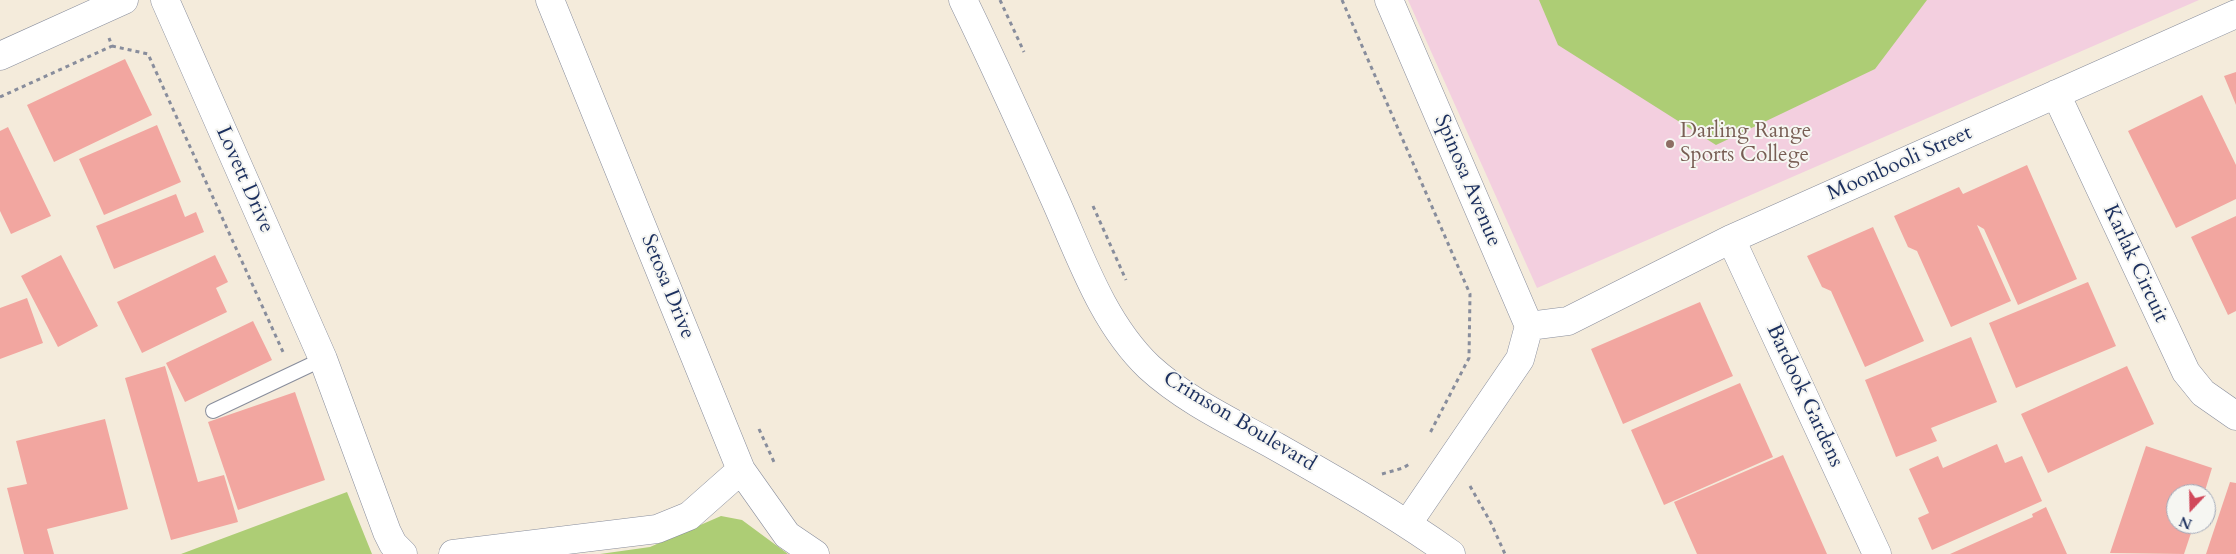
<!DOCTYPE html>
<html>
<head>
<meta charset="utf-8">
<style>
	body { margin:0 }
	#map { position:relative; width:2236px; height:554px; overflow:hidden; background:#f4ebdb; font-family:Cardo,serif }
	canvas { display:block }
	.north { position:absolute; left:2166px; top:484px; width:50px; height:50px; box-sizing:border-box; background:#f6f6f2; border:1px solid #9ea6b7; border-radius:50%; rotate:201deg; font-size:14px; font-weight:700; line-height:20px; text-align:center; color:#1b2f5e }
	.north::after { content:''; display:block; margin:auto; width:18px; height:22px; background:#d1495b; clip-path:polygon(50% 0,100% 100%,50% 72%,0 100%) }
</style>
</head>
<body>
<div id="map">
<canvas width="2236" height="554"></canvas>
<div class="north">N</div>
</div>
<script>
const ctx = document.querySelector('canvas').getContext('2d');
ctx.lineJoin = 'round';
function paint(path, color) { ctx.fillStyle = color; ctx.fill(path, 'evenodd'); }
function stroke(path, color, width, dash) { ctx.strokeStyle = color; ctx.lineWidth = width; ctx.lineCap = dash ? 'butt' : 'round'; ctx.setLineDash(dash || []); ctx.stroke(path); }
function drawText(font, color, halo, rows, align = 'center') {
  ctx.font = font + ' Cardo,serif'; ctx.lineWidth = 4; ctx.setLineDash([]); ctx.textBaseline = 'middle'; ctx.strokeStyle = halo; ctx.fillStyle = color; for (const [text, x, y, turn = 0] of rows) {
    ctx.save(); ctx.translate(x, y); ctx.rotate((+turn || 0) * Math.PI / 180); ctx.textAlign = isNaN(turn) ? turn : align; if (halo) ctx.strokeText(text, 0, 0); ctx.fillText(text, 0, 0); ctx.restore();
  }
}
const built = new Path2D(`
	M1408 0H2199L1537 288Z`);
const green = new Path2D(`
	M1539 0H1927L1875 69 1716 145 1558 45Z
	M347 492 372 554H181Z
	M721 516 742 520 788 554H600L650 547Z`);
const building = new Path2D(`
	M125 59 152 115 54 162 27 105Z
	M2236 72V105L2224 76Z
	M2202 95 2236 165V199L2176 228 2128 131Z
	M157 125 181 182 104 215 79 159Z
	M8 127 51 216 11 234 0 211V131Z
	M2027 165 2077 279 2018 305 1984 229 1977 225 2011 301 1951 327 1917 251 1908 247 1894 216 1959 187 1963 194Z
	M176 194 185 217 196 212 204 232 114 269 96 226Z
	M2236 216V311L2228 315 2191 237Z
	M1873 227 1924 341 1865 367 1831 291 1822 287 1807 256Z
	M61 255 98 326 58 347 21 276Z
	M215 255 228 282 216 288 227 312 142 353 117 302Z
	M2088 282 2116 346 2016 388 1989 323Z
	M27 298 43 343 0 359V308Z
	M1700 302 1733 376 1623 424 1591 349Z
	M253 321 272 360 185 402 166 363Z
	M1971 337 1997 402 1931 428 1937 441 1896 457 1865 380Z
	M165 366 198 482 224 475 238 522 171 540 125 378Z
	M2127 366 2154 424 2048 473 2021 414Z
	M1740 383 1773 457 1664 505 1631 430Z
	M295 392 325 480 238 510 208 422Z
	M105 419 128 509 47 529 54 554H24L7 488 27 484 16 441Z
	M1997 444 2005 463 2022 456 2042 501 1932 550 1918 518 1929 513 1909 469 1938 456 1943 468Z
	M2146 446 2212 468 2204 494H2176V524H2194L2184 554 2110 553Z
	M1783 455 1827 554H1697L1674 502Z
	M2230 482 2236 483V554H2206Z
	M2046 507 2067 554H1950L2033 517 2032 514Z`);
const path = new Path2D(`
	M1000 0 1024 52
	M1342 0 1470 294 1469 358 1430 433
	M112 46 148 54 283 352
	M0 97 112 46 109 38
	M1093 206 1126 280
	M759 429 774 462
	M1382 474 1403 468 1411 463
	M1470 486 1491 523 1505 554`);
const service = new Path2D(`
	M213 411 323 359`);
const minor = new Path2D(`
	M165 0 323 359 387 532 393 544 403 554
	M550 0 741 470 787 535 815 554
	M963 0C994 64 1023 128 1052 193 1079 252 1101 321 1149 367 1186 401 1234 423 1277 447 1337 481 1395 514 1451 554
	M1389 0 1529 326 1568 321 1731 239 2236 14
	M0 56 124 0
	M2056 94 2186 372 2203 393 2236 416
	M1731 239 1877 554
	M1408 523 1520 359 1529 326
	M453 554 657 529 689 516 741 470`);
const markers = [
	[1670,144,5,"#8d6e63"]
];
const educationNames = [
	["Darling Range",1680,132],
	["Sports College",1680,156]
];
const streetNames = [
	["Moonbooli Street",1900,164,-24],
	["Lovett Drive",244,180,66],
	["Spinosa Avenue",1467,181,67],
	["Karlak Circuit",2135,264,65],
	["Setosa Drive",667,287,68],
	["Bardook Gardens",1804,396,65],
	["Crimson Boulevard",1239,422,31]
];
paint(built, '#f3cfdf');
paint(green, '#adcd75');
paint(building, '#f2a6a0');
stroke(service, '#888d9c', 16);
stroke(minor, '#888d9c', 29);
stroke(path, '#888d9c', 3, [4, 4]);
stroke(service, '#fff', 14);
stroke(minor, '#fff', 28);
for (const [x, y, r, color] of markers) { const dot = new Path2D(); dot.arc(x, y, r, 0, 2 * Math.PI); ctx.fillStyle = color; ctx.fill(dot); stroke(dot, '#f6f6f2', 2); }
drawText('21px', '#785e54', '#f6f6f2', educationNames, 'left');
drawText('21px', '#1b2f5e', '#f6f6f2', streetNames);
</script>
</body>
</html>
